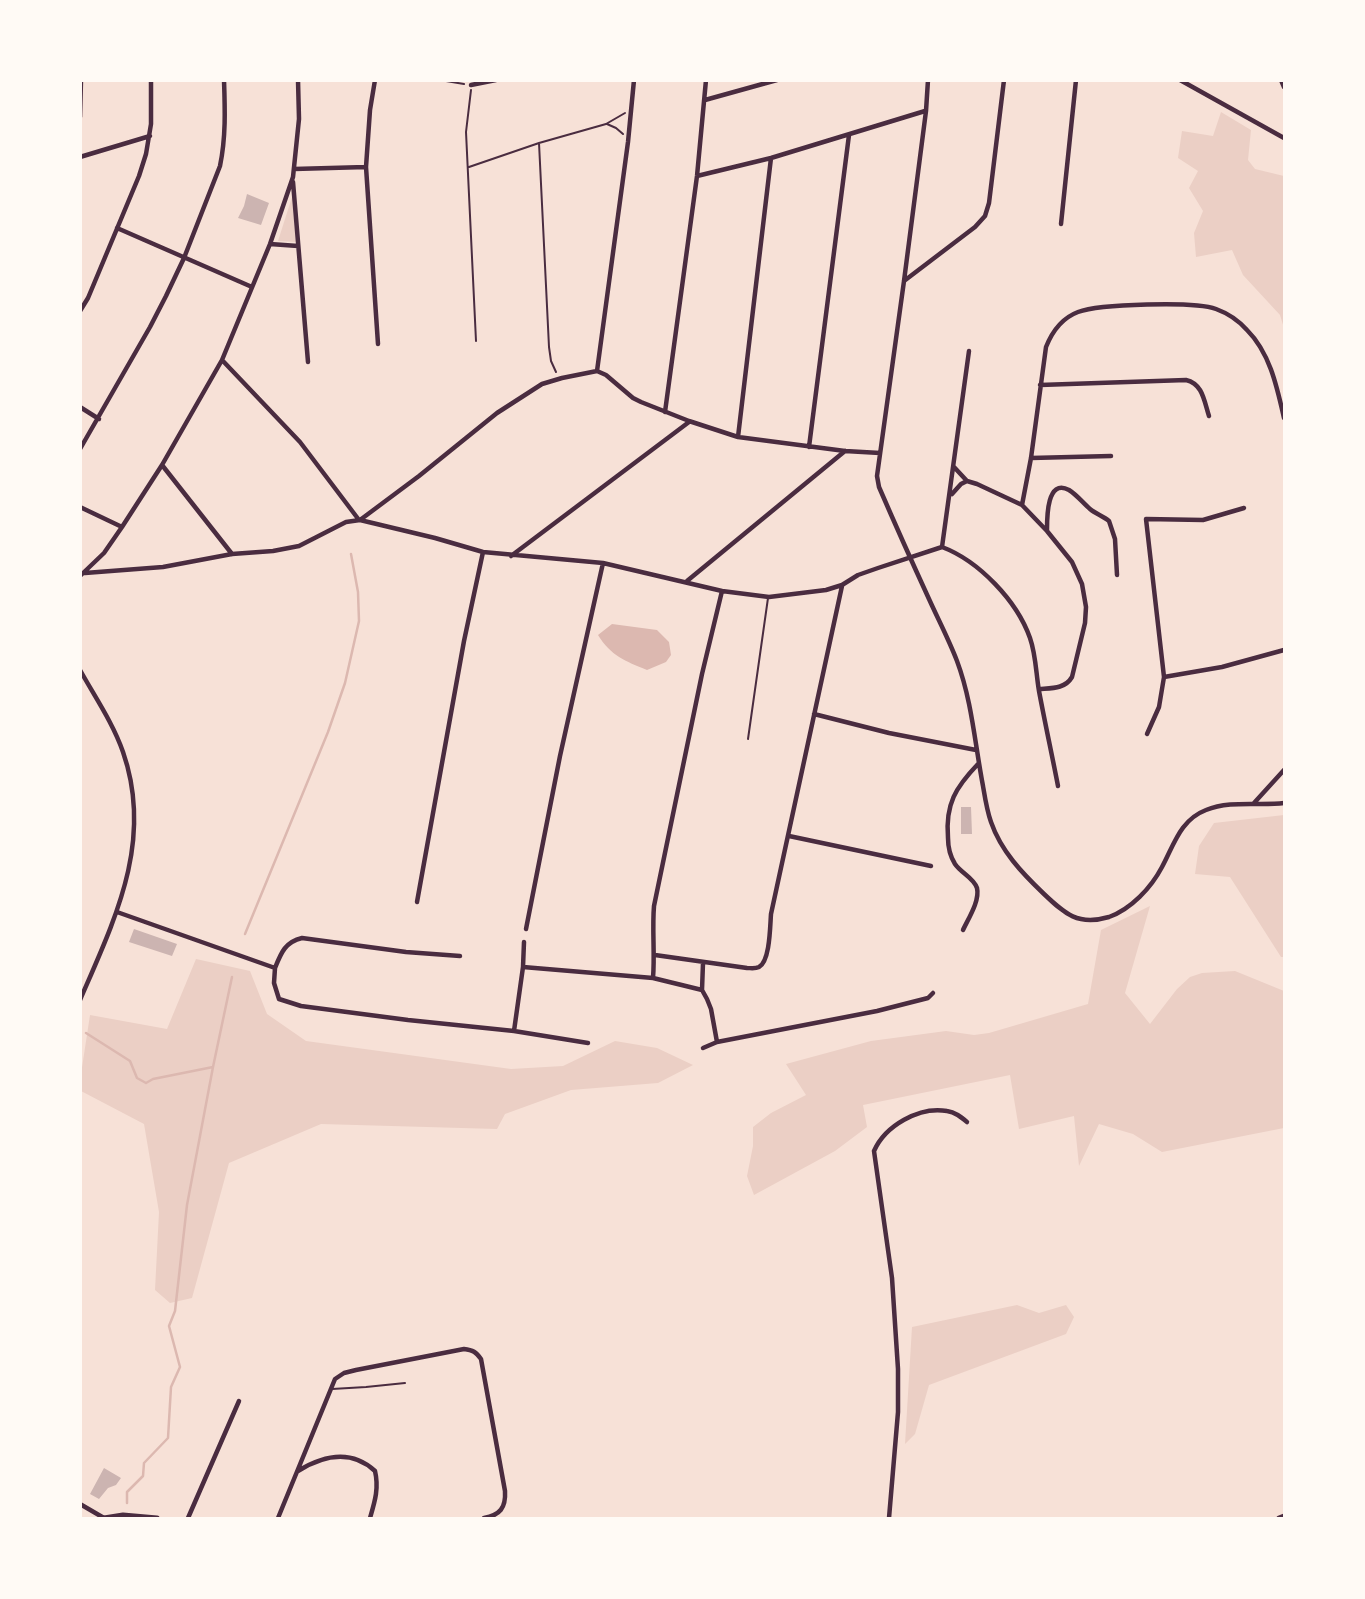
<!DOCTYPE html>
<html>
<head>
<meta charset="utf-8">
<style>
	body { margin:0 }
	#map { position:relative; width:1365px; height:1599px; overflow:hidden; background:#f7e1d7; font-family:Jost,sans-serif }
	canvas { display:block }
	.frame { position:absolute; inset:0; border:82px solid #fffaf5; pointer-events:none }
</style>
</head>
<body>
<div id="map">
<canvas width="1365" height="1599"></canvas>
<div class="frame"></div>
</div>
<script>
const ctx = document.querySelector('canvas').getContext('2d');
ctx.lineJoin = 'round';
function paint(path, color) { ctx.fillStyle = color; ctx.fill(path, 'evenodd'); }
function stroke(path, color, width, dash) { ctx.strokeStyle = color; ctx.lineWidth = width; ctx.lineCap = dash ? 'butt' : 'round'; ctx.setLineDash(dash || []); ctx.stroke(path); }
const green = new Path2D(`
	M1221 112 1251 130 1248 160 1255 169 1284 176V328L1280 315 1243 275 1232 250 1196 257 1194 233 1203 211 1189 188 1198 171 1178 158 1182 131 1213 136Z
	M292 197 296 242 278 241Z
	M1284 815V957H1281L1230 877 1195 874 1199 846 1214 823Z
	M1150 906 1125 993 1150 1024 1177 989 1190 977 1202 973 1235 971 1284 991V1128L1162 1152 1133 1134 1099 1124 1079 1166 1074 1116 1019 1129 1010 1075 863 1105 867 1127 835 1151 754 1195 747 1176 753 1146V1127L771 1113 806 1095 786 1064 871 1041 946 1031 974 1035 989 1033 1088 1004 1101 930Z
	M196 959 250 971 267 1014 306 1041 511 1069 563 1066 615 1041 657 1048 693 1065 658 1083 571 1090 505 1114 497 1129 321 1124 229 1163 192 1298 170 1303 155 1290 159 1212 144 1124 81 1091V1074L90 1015 167 1029Z
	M1017 1305 1039 1313 1066 1305 1074 1317 1066 1334 929 1385 915 1434 905 1444 912 1327Z`);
const water = new Path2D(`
	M612 624 657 630 669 642 671 655 666 662 647 670C625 661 611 656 598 635Z`);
const stream = new Path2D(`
	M245 934 328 732 345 683 359 621 358 592 351 554
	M86 1033 130 1061 137 1078 146 1083 153 1079 213 1067
	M127 1503V1492L143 1476 144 1463 168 1438 171 1387 180 1367 169 1326 175 1311 187 1205 213 1067 232 977`);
const building = new Path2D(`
	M247 194 269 203 261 225 238 218 244 206Z
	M961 807H971L972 834H961Z
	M134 929 177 944 172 956 129 942Z
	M104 1468 121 1478 116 1485 108 1488 99 1499 90 1494Z`);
const path = new Path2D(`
	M440 80 464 84
	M471 90 466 132 476 341
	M607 124 616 128 623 134
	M539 143 549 347 551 361 556 372
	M469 167 539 143 606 124 625 113`);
const service = new Path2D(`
	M748 739 768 598
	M332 1389 366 1387 405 1383`);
const minor = new Path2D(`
	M375 80 370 110 366 167 378 344
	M928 80 926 111 904 281 877 476 879 487C895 524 912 562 929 599 938 619 949 640 957 661 972 701 975 745 983 786 985 798 987 811 991 822 1001 851 1022 873 1044 894 1065 914 1078 926 1109 917 1131 909 1151 888 1162 867 1174 845 1180 820 1206 810 1230 800 1259 806 1284 803
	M1180 80 1284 138
	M1281 80 1284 87
	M471 85 496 80
	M705 100 777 80
	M80 117 81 80
	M80 157 150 136
	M294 169 366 167
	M697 176 771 158 925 111
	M293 182 308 362
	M1061 224 1076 80
	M117 228 252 287
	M270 244 298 246
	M904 281 975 227 985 216 989 203 1004 80
	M80 311 88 298 139 176 146 154 151 124V80
	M222 360 300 442 359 520
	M597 371 628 142 634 80
	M1040 385 1186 380C1203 384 1204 401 1209 416
	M80 407 99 419
	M665 412 697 176 706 80
	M738 437 771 158
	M809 447 849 135
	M80 449 150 327 166 296 184 258 220 166C226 137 225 109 224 80
	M1031 458 1111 456
	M162 465 232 554
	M954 467 967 481 977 484 1022 505 1047 531 1072 562 1082 584 1086 607 1085 623 1072 677C1065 689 1052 688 1039 689
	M952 494 961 484 967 481
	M1022 505 1031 458 1046 347C1052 332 1062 318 1078 312 1099 304 1195 301 1216 309 1227 313 1239 321 1247 330 1270 353 1277 387 1284 418
	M80 507 122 527
	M360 520 419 476 497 413 542 384 562 378 597 371 606 375 633 398 641 402 689 421 738 437 845 451 880 453
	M1047 530C1047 517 1047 478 1069 490 1077 495 1083 503 1090 509 1096 514 1103 516 1109 521L1115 539 1117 575
	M942 547 969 351
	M511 556 689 422
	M85 573 163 567 232 554 273 551 299 546 346 522 360 520 435 538 483 552 603 563 722 591 769 597 826 590 842 585 858 575 878 568 942 547C979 561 1017 601 1030 638 1036 655 1036 674 1039 691 1045 723 1052 755 1058 786
	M80 576 104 553 122 527 162 465 222 360 270 244 293 177 299 119 298 80
	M687 581 845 451
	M80 670C95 697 113 723 123 752 154 841 115 919 80 1000
	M1164 677 1222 667 1284 650
	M814 714 889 733 976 750
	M1147 734 1159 707 1164 677 1146 519 1203 520 1244 508
	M1254 803 1284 770
	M789 836 931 866
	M417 902 464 641 483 552
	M117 912 275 968 274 983 279 999 301 1006 408 1020 514 1031 588 1043
	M526 929 560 756 603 563
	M963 930C968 919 980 901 977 888 974 878 961 873 955 864 950 856 948 847 948 838 945 804 956 787 978 764
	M655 955 747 968C751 968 755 969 759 967 770 961 770 927 771 914L842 586
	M703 963 702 990 707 999 711 1009 717 1042
	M523 967 653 978 702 990
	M275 968C281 953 285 942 302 938L406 952 460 956
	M653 978C655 954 652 930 654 906L702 674 722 591
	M514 1031 523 967 524 942
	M703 1048 717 1042 877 1011 928 998 933 993
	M298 1471C324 1455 351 1449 375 1471 379 1488 375 1501 370 1518
	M80 1504 104 1518
	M188 1518 239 1401
	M278 1518 335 1379 344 1373 356 1370 464 1349C473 1350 476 1352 481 1359L505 1491C506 1508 500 1515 484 1518
	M889 1518 898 1412V1369L892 1278 874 1151C885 1126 919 1106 947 1111 955 1112 961 1117 967 1122`);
const tertiary = new Path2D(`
	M1279 1518 1284 1516`);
const secondary = new Path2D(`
	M104 1518 123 1515 157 1518`);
paint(green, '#ebcfc5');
paint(water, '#dcb8b0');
stroke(stream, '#dcb8b0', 2.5);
paint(building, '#ccb4b1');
stroke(path, '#4a2c40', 2);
stroke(service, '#4a2c40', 2);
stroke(minor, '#4a2c40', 4.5);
stroke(tertiary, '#4a2c40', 5);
stroke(secondary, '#4a2c40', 5);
</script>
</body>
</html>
